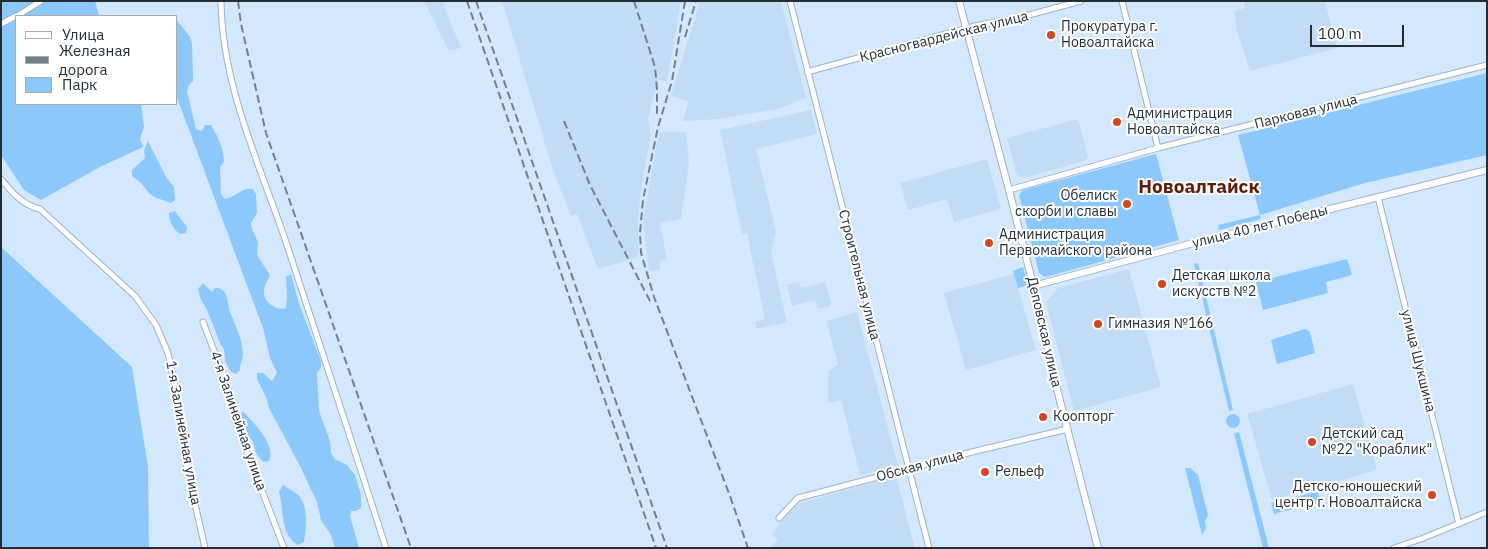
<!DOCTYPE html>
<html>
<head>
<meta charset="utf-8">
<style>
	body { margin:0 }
	#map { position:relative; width:1488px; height:549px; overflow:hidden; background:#d3e8fc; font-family:"IBM Plex Sans",sans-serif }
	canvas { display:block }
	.frame { position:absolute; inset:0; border:2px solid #242c34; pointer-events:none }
	.legend { position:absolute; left:15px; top:15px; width:162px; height:90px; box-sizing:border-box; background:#fff; border:1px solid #a7abae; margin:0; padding:6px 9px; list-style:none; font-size:15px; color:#242c34 }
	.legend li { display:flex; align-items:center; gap:10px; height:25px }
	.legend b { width:25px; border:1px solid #a7abae }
	.scale { position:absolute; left:1310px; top:25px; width:94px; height:22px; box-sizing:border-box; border:2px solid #242c34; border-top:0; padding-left:6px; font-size:15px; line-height:18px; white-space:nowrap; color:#242c34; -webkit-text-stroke:4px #fff; paint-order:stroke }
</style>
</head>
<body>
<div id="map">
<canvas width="1488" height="549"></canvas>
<div class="frame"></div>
<ul class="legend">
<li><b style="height:6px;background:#fff"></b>Улица</li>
<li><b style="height:6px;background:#72808d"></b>Железная дорога</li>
<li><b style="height:14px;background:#8dc8fc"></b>Парк</li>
</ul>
<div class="scale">100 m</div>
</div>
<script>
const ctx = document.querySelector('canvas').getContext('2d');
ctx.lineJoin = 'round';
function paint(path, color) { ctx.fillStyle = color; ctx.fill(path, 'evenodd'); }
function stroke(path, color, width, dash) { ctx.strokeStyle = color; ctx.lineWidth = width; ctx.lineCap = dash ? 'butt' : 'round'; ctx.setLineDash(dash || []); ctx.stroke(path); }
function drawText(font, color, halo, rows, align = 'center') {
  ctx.font = font + ' "IBM Plex Sans",sans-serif'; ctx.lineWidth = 4; ctx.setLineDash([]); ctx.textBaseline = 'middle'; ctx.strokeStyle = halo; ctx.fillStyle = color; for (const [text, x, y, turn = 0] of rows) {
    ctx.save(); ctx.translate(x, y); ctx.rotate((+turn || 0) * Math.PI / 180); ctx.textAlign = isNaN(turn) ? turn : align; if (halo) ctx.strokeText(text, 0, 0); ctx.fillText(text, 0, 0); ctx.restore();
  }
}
const built = new Path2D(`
	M424 1H442L461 48 449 51Z
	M502 1H681L667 81 658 80 648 119 651 135 642 183 638 218V257L598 269 577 214 571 216 553 170Z
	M700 1H781L806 98 778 109 718 119 683 121 689 101 671 96Z
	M1249 1H1325L1337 48 1250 71 1237 31 1234 11 1245 8 1244 2Z
	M811 110 817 134 756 149 776 232 771 252 787 322 757 329 755 322 765 319 747 234H742L720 130Z
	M1078 119 1088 158 1084 161 1024 178 1017 175 1007 138Z
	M659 132H686L689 163 681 219 660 223 667 260 659 261 660 270 649 271 643 221Z
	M987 159 1001 209 954 222 947 199 908 210 900 183Z
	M1129 269 1161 387 1074 411 1046 302 1058 288Z
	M1014 274 1036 350 966 370 944 293Z
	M799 282 801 288 825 282 831 303 829 307 818 309 815 300 792 306 787 285Z
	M857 312 898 466 860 475 841 400 828 403V372L838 364 826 321Z
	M1353 384 1377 470 1272 500 1247 414Z
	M896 476 915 548H773L772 546 778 539 772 535 780 523 798 504Z`);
const green = new Path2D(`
	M1 1H95L99 16H16V104H141L144 127 140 139 143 147 100 167 41 200 24 190 1 155Z
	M176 19 190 37 192 43 193 75V81L189 85 187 91 196 129 202 131 205 125H211C218 137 224 149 224 162L220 167 221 194 225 199C236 197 242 187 253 189L256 194 257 213 251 223 252 229 258 242 257 255 270 275C268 280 264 286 264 291 263 302 276 311 286 308L287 296 286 277 291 274 299 304 321 361V368L317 373 319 411 330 441 331 453 335 459 347 465 355 475 361 495V508L356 511H351L350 516 359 548H335L331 535 321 520 317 502 301 468 269 408 266 397 257 379V373H263L272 381 277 373 270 358 263 328 176 95Z
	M1487 73V155L1365 183 1260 215 1261 219 1219 230 1218 225 1260 215 1238 135Z
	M148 141 166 177 174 187 175 200 171 203 154 197 149 193 141 183 132 176V170L145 158 144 150Z
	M1156 154 1179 240 1053 275 1045 277 1039 273 1019 195 1023 190Z
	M175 211 187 227 186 233 180 234C173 229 169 222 169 213Z
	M1 247 132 367 148 467 149 548H1Z
	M1347 259 1352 275 1326 282 1328 293 1263 310 1256 282Z
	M1198 263 1233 410 1229 411 1194 264Z
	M1023 267 1028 285 1018 288 1013 271Z
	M203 283 212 292 215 288C219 288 223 289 225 293 228 298 228 304 229 309 234 323 243 339 243 355 243 361 239 364 240 370L236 374 230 371 225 361 224 349 220 343 207 310 201 300 198 289Z
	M1305 329 1310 332 1315 353 1277 364 1271 340Z
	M243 411C254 424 276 443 269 461L263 462 256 453 253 442 246 432 240 416Z
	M1226 421a7 7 0 1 1 14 0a7 7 0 1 1-14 0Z
	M1239 432 1269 548H1263L1234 433Z
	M1185 468H1190L1198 475 1208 515 1205 521 1206 529 1202 535Z
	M283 485C288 488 295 492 299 496 309 508 306 528 304 542L298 545C280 535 284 509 279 492Z
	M1314 492 1318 493 1321 502 1300 508 1297 499 1299 496Z
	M1293 498 1295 500 1297 508 1274 514 1271 503Z`);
const minor = new Path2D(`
	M221 1C222 85 259 163 286 242 320 343 353 446 386 548
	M790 1 929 548
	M1122 1 1158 148
	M17 16 41 1
	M1 24 16 16
	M807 72 975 26 1025 16 1081 1
	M1 179C12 193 23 205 40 209L135 296 156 325 168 353 177 397 184 455 205 548
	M1009 190 1158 148 1487 65
	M1378 197 1459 524
	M203 322 234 403V418L284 548
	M779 518 798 498 976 451 1068 429
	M1394 548 1421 539 1487 512`);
const tertiary = new Path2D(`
	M959 1 1009 190 1041 316 1050 362 1098 548
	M1033 286 1186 245 1487 170`);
const rail = new Path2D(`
	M238 1 241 24 266 133 411 548
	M467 1 656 548
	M476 1 667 548
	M634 1 655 67 657 89V117
	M685 1 672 81 658 127 643 200 640 233 641 253 654 297 730 496 748 548
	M685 37 696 1
	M564 121 590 185 650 301`);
const markers = [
	[1051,35,5,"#d04722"],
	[1117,122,5,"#d04722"],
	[1127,204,5,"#d04722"],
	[989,243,5,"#d04722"],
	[1162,284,5,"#d04722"],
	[1098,324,5,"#d04722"],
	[1043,417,5,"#d04722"],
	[1312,442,5,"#d04722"],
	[985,472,5,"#d04722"],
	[1432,495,5,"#d04722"]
];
const poiNames = [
	["Прокуратура г.",1061,27],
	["Новоалтайска",1061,43],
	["Администрация",1127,114],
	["Новоалтайска",1127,130],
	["Обелиск",1117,196,"right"],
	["скорби и славы",1117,212,"right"],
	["Администрация",999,235],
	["Первомайского района",999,251],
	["Детская школа",1172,276],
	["искусств №2",1172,292],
	["Гимназия №166",1108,324],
	["Коопторг",1053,417],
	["Детский сад",1322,434],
	["№22 \"Кораблик\"",1322,450],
	["Рельеф",995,472],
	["Детско-юношеский",1422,487,"right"],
	["центр г. Новоалтайска",1422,503,"right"]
];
const streetNames = [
	["Красногвардейская улица",944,37,-14],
	["Парковая улица",1306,112,-14],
	["улица 40 лет Победы",1260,227,-14],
	["Строительная улица",859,275,76],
	["Деповская улица",1044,332,77],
	["улица Шукшина",1418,361,76],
	["4-я Залинейная улица",238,421,71],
	["1-я Залинейная улица",183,433,80],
	["Обская улица",920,466,-15]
];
const districtNames = [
	["Новоалтайск",1199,188]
];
paint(built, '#c2dcf5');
paint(green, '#8dc8fc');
stroke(minor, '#9eb2c5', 7);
stroke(tertiary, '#9eb2c5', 8);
stroke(minor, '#fff', 5);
stroke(tertiary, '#fff', 6);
stroke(rail, '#72808d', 2, [8, 4]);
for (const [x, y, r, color] of markers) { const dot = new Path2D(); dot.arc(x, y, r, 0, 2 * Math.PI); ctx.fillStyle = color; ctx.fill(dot); stroke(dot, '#fff', 2); }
drawText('14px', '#242c34', '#fff', poiNames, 'left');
drawText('14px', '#242c34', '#fff', streetNames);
drawText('bold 19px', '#5e1d0b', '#fff', districtNames);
</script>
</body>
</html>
